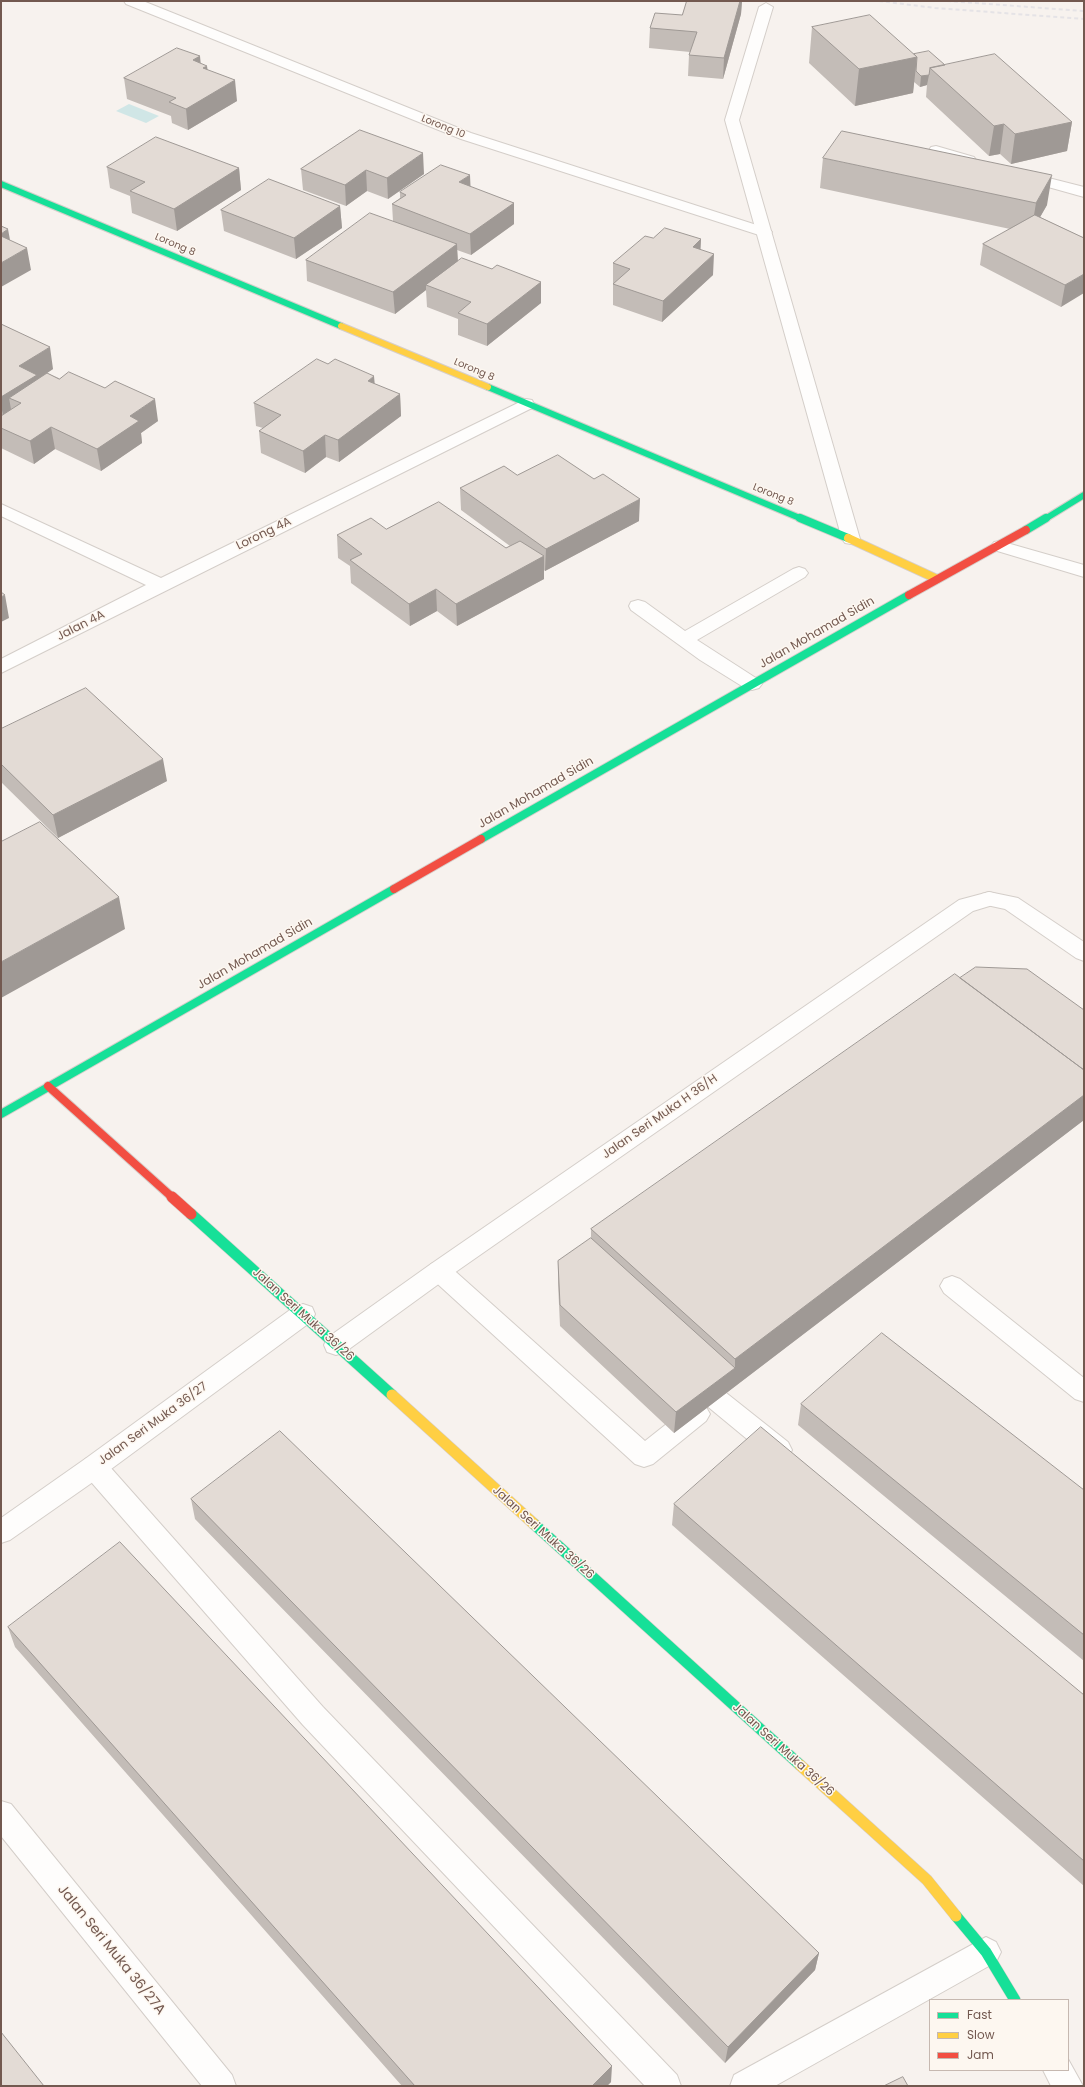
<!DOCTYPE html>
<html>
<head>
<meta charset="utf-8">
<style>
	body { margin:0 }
	#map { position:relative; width:1085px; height:2087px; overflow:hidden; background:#f7f2ee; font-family:Poppins,sans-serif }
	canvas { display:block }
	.frame { position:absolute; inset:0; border:2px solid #735950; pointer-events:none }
	.legend { position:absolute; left:929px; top:1999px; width:140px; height:72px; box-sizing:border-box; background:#fdf7f0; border:1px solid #c6b8b0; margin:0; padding:5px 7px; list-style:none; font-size:12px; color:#735950 }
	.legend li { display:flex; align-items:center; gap:8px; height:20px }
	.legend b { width:20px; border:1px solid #c6b8b0 }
</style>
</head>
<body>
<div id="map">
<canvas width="1085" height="2087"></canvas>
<div class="frame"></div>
<ul class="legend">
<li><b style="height:5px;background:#16e098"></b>Fast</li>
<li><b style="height:5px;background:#ffcf43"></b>Slow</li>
<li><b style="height:5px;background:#f24e42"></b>Jam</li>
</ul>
</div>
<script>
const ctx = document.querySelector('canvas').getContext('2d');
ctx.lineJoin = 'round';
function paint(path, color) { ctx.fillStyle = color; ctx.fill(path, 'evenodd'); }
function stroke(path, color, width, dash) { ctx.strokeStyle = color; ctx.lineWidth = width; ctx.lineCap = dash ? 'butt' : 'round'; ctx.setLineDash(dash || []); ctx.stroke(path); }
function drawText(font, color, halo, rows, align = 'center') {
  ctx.font = font + ' Poppins,sans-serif'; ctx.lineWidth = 3; ctx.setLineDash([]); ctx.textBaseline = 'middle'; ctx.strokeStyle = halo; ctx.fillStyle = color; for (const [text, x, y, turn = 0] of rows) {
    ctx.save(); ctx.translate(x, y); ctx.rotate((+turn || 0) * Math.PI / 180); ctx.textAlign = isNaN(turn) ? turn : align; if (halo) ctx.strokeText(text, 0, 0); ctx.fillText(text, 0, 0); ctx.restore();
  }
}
const water = new Path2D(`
	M129 104 159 116 146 123 116 111Z`);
const lane = new Path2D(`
	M766 3 773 7 739 120 860 539 857 543 851 544 845 543 842 539 725 120 759 7Z
	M936 146 974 157 976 160 974 163 969 164 931 153 929 150 931 147Z
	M1021 171 1084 187V197L1016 178 1014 175 1016 172Z
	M1000 541 1084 565V577L994 550 991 546 994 542Z
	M799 567 805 569 808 573 805 577 697 640 759 680 762 684 759 688 752 690 745 688 700 660 631 610 629 606 631 602 638 600 645 602 685 631 793 569Z
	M989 892 1018 898 1084 942V961L1076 958 1005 909 982 904 979 899 982 894Z
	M439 1261 447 1264 645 1441 688 1407 697 1403 706 1407 710 1414 706 1421 653 1464 644 1467 635 1464 431 1278 427 1271 431 1264Z
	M716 1389 725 1392 788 1442 792 1450 788 1458 779 1461 770 1458 707 1406 704 1399 707 1392Z
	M94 1456 103 1459 323 1707 677 2075 681 2086H645L303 1725 85 1475 81 1467 85 1459Z
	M986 1937 996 1942 1001 1952 996 1962 775 2086H730L734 2075Z`);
const street = new Path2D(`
	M124 1H143L471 133 769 229 772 232 769 235H759L461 139 126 4Z
	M526 399 532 400 534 404 532 408 1 673V659L146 585 1 516V504L161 578Z
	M989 892 996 894 999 899 996 904 973 911 447 1278 345 1352 336 1355 327 1352 324 1345 327 1338 431 1264 959 900Z
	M952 1276 960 1279 1084 1378V1402L1075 1399 944 1293 940 1286 944 1279Z
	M303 1304 312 1307 315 1314 312 1321 103 1475 10 1540 1 1543V1518L85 1459 294 1307Z
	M1 1801 11 1804 232 2075 236 2086H202L1 1836Z
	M1068 2059 1083 2086H1051L1043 2070H1068Z`);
const fastFar2 = new Path2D(`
	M1 184 341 326
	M488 387 802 519
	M1045 519 1084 495`);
const fastFar1 = new Path2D(`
	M800 518 848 538
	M1026 530 1046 518
	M481 839 909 595
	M1 1114 394 889`);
const fast = new Path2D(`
	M191 1214 392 1395
	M534 1524 800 1765
	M956 1916 986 1952 1015 2000`);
const slowFar2 = new Path2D(`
	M341 326 488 387`);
const slowFar1 = new Path2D(`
	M848 538 937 579`);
const slow = new Path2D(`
	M392 1395 534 1524
	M800 1765 927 1880 956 1916`);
const jamFar1 = new Path2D(`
	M909 595 1026 530
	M394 889 481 839
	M48 1086 173 1198`);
const jam = new Path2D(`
	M172 1197 191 1214`);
const rail = new Path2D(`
	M879 1 935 8 1084 19
	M947 1 1084 11`);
const wall = new Path2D(`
	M687 1H742L741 14 723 79 688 76 689 55 690 52 649 48 650 28 682 15Z
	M812 27 914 54 945 65 1072 122 1067 151 1011 164 1000 154 989 156 926 97 927 85 920 87 914 82 913 93 855 106 809 63Z
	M200 56V63L208 70 237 101 188 130 172 123 171 116 127 99 124 78Z
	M360 130 424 174 388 199 367 191 346 206 303 190 301 169Z
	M823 158 1047 205 1040 217 1084 238 1061 307 980 265 983 244 1010 229 820 188Z
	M107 167 239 168 241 190 177 231 132 213 130 196 110 188Z
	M470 187 514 203V224L471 255 457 250 458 261 492 269 541 282V303L487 346 458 335V319L427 307 426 290 395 314 307 281 306 260 393 221 392 204 400 198V192Z
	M340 206 342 228 296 259 224 231 221 210Z
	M653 238 701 239 700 249 713 275 662 322 613 305V263Z
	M1 324 53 369 47 373 158 421 141 433 142 443 101 471 55 449 34 464 1 448Z
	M375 384 400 394 401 416 339 462 326 457 305 473 261 453 259 431 263 428 256 426 254 403Z
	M517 475 639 521 545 571 544 570V579L457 626 437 611 410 626 351 583 350 566 338 558 337 535 386 529 506 548 510 546 461 510 460 488Z
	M1 729 167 781 58 838 1 782Z
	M960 978 1084 1010V1120L674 1433 560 1326 558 1283V1261L591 1238V1229Z
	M801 1404 1084 1490V1661L798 1425Z
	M191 1499 819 1953 815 1970 725 2063 195 1519Z
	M674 1504 1084 1695V1886L672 1525Z
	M8 1627 611 2082 607 2086H402L15 1647Z`);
const shadedWall = new Path2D(`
	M740 1H742L741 14 723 79 724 58Z
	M200 56 202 77 193 60Z
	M917 57 913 93 855 106 859 69Z
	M207 66 210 86 203 68Z
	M929 75 927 85 920 87 921 76Z
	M235 80 237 101 188 130 186 109Z
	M1072 122 1067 151 1011 164 1015 134Z
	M1004 124 1000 154 989 156 994 126Z
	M423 153 424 174 388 199 387 178Z
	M239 168 241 190 177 231 174 209Z
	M366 170 367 191 346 206 345 185Z
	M470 175 471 197 459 182Z
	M1052 175 1047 205 1031 233 1036 203Z
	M514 203V224L471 255 470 234Z
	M340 206 342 228 296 259 294 238Z
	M8 229 12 251 1 250V234Z
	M701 239 700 261 693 247Z
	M457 244 458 266 426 285V290L395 314 393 292Z
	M27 248 31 270 1 287V263Z
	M714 254 713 275 662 322 663 301Z
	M1084 274V293L1061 307 1065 285Z
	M541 282V303L487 346V324Z
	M50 347 53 369 38 379 21 403 9 398 12 415 4 420 1 405V397L19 366Z
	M374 376 376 398 368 381Z
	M400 394 401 416 339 462 338 440Z
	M155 399 158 421 141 433 142 443 101 471 97 449 130 416Z
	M51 427 55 449 34 464 30 441Z
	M325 435 326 457 305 473 303 451Z
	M640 499 639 521 545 571 546 549Z
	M544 556V579L457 626 456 604Z
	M436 589 437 611 410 626 409 604Z
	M5 595 9 618 1 622V597Z
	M163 759 167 781 58 838 53 815Z
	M119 897 125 929 1 998V962Z
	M1084 1095V1120L674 1433 676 1412 735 1368V1359Z
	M819 1953 815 1970 725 2063 728 2047Z
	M612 2066 611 2082 607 2086H592Z`);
const building = new Path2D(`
	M687 1H740L724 58 689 55 697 32 650 28 655 13 682 15Z
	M870 15 917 57 859 69 812 27Z
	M177 48 200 56 193 60 207 66 203 68 235 80 186 109 169 102 176 98 124 78Z
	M929 51 945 65 930 68 929 75 921 76 916 71 917 57 914 54Z
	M995 54 1072 122 1015 134 1004 124 994 126 930 68Z
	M360 130 423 153 387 178 366 170 345 185 301 169Z
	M842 131 1052 175 1036 203 823 158Z
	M156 137 239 168 174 209 130 191 145 182 107 167Z
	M441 165 470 175 459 182 514 203 470 234 392 204 406 195 400 192Z
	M269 179 340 206 294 238 221 210Z
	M370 213 457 244 393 292 306 260Z
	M1035 215 1084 238V274L1065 285 983 244Z
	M1 226 8 229 1 234Z
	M665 228 701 239 693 247 714 254 663 301 613 284 630 269 613 263 645 236 653 238Z
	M1 236 27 248 1 263Z
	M462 258 492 269 497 265 541 282 487 324 458 313 471 302 426 285Z
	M1 324 50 347 19 366 37 375 1 397Z
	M317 359 328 364 335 359 374 376 368 381 400 394 338 440 325 435 303 451 259 431 281 415 254 403Z
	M69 372 105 388 115 381 155 399 130 416 139 421 97 449 51 427 30 441 1 428V416L21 403 9 398 47 373 59 379Z
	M558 455 594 479 603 474 640 499 546 549 460 488 504 466 517 475Z
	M439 502 506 548 520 541 544 556 456 604 436 589 409 604 350 560 362 554 337 535 371 518 386 529Z
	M1 592 5 595 1 597Z
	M86 688 163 759 53 815 1 764V729Z
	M40 822 119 897 1 962V842Z
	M976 967 1027 969 1084 1010V1070L960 978Z
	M955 974 1084 1070V1095L735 1359 591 1229Z
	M591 1238 735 1368 676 1412 560 1305 558 1261Z
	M882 1333 1084 1490V1635L801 1404Z
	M761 1427 1084 1695V1861L674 1504Z
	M280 1431 819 1953 728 2047 191 1499Z
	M120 1542 612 2066 592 2086H415L8 1627Z
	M1 2032 44 2086H1Z
	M903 2077 908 2086H884Z`);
const farStreetnames = [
	["Lorong 10",443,127,22],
	["Lorong 8",175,245,23],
	["Lorong 8",474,370,23],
	["Lorong 8",773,495,22]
];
const streetNames = [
	["Lorong 4A",264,534,-26],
	["Jalan 4A",81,626,-27],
	["Jalan Mohamad Sidin",817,633,-30],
	["Jalan Mohamad Sidin",536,793,-30],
	["Jalan Mohamad Sidin",255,954,-30],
	["Jalan Seri Muka H 36/H",660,1117,-35],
	["Jalan Seri Muka 36/26",303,1315,42],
	["Jalan Seri Muka 36/27",153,1424,-36],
	["Jalan Seri Muka 36/26",543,1533,42],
	["Jalan Seri Muka 36/26",783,1750,42]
];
const nearStreetnames = [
	["Jalan Seri Muka 36/27A",111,1950,51]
];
paint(water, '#d0e6e6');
stroke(lane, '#d4cec9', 2);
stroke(street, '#d4cec9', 2);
stroke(fastFar2, '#d6ceca', 8);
stroke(fastFar1, '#d6ceca', 10);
stroke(fast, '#d6ceca', 12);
stroke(slowFar2, '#d6ceca', 8);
stroke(slowFar1, '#d6ceca', 10);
stroke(slow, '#d6ceca', 12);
stroke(jamFar1, '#d6ceca', 10);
stroke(jam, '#d6ceca', 12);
paint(lane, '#fefdfc');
paint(street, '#fefdfc');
stroke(fastFar2, '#16e098', 6);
stroke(fastFar1, '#16e098', 8);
stroke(fast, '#16e098', 11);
stroke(slowFar2, '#ffcf43', 6);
stroke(slowFar1, '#ffcf43', 8);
stroke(slow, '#ffcf43', 11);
stroke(jamFar1, '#f24e42', 8);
stroke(jam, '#f24e42', 11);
stroke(rail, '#e5e3e6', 2, [4, 3]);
paint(wall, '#c3bcb7');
paint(shadedWall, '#9f9995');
paint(building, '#e3dbd5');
stroke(building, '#9f9995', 1);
drawText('10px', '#735950', '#fdf7f0', farStreetnames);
drawText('12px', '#735950', '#fdf7f0', streetNames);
drawText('14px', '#735950', '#fdf7f0', nearStreetnames);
</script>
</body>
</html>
